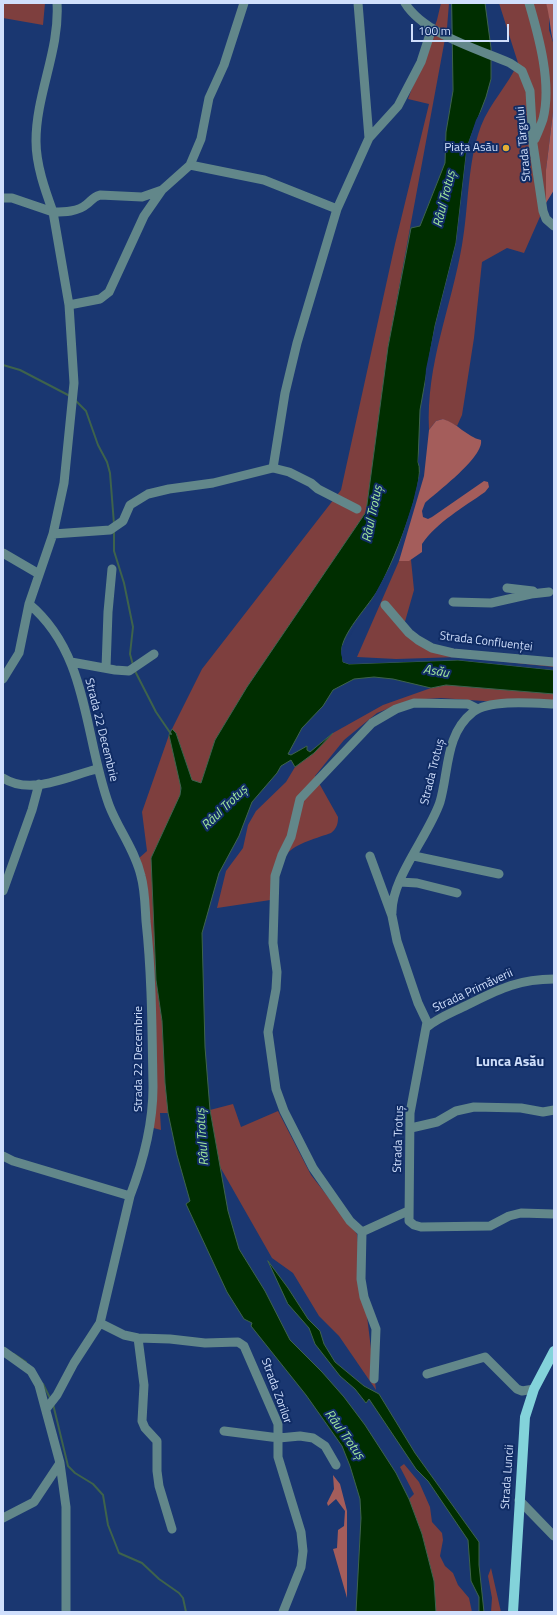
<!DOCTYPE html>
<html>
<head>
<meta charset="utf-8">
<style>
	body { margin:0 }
	#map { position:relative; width:557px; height:1615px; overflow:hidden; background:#1a3771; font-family:"Titillium Web",sans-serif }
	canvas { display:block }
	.frame { position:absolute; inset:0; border:4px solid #d0dffc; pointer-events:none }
	.scale { position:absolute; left:411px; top:24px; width:98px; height:18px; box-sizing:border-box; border:2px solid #d0dffc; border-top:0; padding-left:5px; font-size:12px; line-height:14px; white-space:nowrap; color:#d0dffc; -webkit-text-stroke:3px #102c65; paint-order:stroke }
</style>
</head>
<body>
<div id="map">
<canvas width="557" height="1615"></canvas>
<div class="frame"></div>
<div class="scale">100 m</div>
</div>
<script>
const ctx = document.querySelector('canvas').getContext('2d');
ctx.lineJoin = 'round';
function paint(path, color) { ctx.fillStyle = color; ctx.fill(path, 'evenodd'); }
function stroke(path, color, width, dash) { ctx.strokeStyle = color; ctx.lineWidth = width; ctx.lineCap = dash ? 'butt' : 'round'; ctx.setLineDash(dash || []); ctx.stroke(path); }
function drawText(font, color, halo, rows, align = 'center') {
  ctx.font = font + ' "Titillium Web",sans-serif'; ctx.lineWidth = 4; ctx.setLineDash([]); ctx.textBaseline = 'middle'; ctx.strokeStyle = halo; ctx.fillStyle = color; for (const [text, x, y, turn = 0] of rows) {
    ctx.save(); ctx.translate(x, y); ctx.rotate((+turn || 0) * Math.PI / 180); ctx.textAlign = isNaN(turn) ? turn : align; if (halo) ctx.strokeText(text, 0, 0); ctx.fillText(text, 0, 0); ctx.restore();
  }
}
const green = new Path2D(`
	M3 3H45L43 25 3 18Z
	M441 3H449L447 28 388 347 366 512 247 687 215 740 201 784 192 780 176 733 172 729 202 669 341 490 395 244 429 104 408 99 437 20Z
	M499 3H546L549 11V30L554 45V104L546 170V203L524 253 507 248 482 262 474 338 462 415 457 426 443 419 436 421 429 430C426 363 451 309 462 245 469 206 467 163 481 126 490 103 508 85 518 63Z
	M411 560 414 590 404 625 412 633 441 648 554 660V667L459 657 396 659 357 657 399 561Z
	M446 685 554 694V706L441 698 410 700 377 713 344 740 315 776 338 817C338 824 337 828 331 833 320 837 294 844 287 854 278 865 279 886 277 899L217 908 226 871 243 848 248 825 256 811 286 782 295 767 314 753 333 733 383 705 431 688Z
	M169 735 181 782 180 796 151 858 156 980 162 1021 165 1083 168 1113H160L161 1130 146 1126 150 1107 147 982 138 859 147 851 142 812Z
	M233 1104 241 1127 278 1111 311 1175 357 1234 376 1390 339 1336 319 1316 293 1273 272 1258 219 1165 210 1110Z
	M404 1464 419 1482 430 1507 432 1522 442 1533 443 1540 440 1556 445 1566 453 1573 458 1585 469 1598 472 1612H436L434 1581 422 1534 409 1499 414 1494 400 1467Z
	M491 1568 501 1612H491L492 1598 488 1576Z`);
const forest = new Path2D(`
	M546 3H554V45C550 31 550 17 546 3Z
	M554 104V190L546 203V170Z
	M443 419C457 423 467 437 481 440 484 457 438 491 425 503L422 511 423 517 428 519 432 517 484 481 488 482 489 487 485 492C464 507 437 522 422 544V552L409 561H399L424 476 429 430 436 421Z
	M333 1475 340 1484 347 1511V1598L333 1549 337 1548 338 1530 344 1526 345 1511 336 1499 328 1506 327 1503 334 1489Z`);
const water = new Path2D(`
	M452 3H485L491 48V79L486 97 467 147 456 243 435 326 420 410 418 462C427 483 390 569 378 590 369 605 345 630 342 647 341 651 343 657 343 662L349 664 458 660 554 670V694L446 685 431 688 393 679 374 677 354 679 333 690 323 706 302 728 288 754 291 755 307 746V750L310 752 333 733 314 753 295 767 291 760 281 766 277 773 252 802 239 836 219 873 202 933 205 1047 210 1110 228 1211 239 1249 265 1291 290 1340 322 1372 344 1397 365 1425 396 1473 409 1499 422 1534 434 1581 436 1612H356L361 1518 360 1499 350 1466 342 1446 306 1395 251 1326 252 1323 244 1319 227 1292 186 1204 190 1201 177 1155 168 1113 165 1083 162 1021 156 980 151 858 180 795 181 788 169 735 172 729 176 733 192 780 201 783 215 740 247 687 366 512 388 347 411 228 420 226 445 163 446 132 453 91Z
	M268 1261 288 1288 308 1319 320 1331 324 1344 335 1362 364 1386 379 1394 415 1453 479 1542V1565L484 1612H479V1597L471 1581 468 1540 428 1481 416 1469 369 1399 366 1403 355 1389 340 1376 315 1344 309 1328 288 1304Z`);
const pier = new Path2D(`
	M483 108 468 147 458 243 437 326 424 398 426 369 435 326 456 243 467 147 476 120Z
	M420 445V462L423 469 415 503 397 558 379 593 367 609 395 557 402 536 413 502 421 468 418 462Z
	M357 624 344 647 345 660 349 662 458 658 554 668V670L458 660 349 664 343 662 341 653 342 646Z`);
const stream = new Path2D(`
	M3 365 20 370 70 396
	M75 400 86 411 98 445 107 462 110 473 114 524
	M114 532V551L124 583 133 627 130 654 133 665
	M135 671 156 712 171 734
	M14 1354 26 1362
	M43 1384 50 1398
	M53 1404 68 1466 75 1473 93 1484 103 1495 108 1525 119 1553 142 1563 159 1579 179 1593 183 1598 186 1612`);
const minor = new Path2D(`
	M57 3C60 50 36 94 36 141 36 165 45 190 53 212 64 212 78 212 87 204 92 200 93 197 100 195L142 197 162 190
	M405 3C424 34 478 49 510 63L522 71 530 91 533 144 543 211 546 219 554 226
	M529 3C539 37 552 84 543 119 541 125 538 132 535 139
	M369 138 398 106 421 62 432 28
	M190 165 201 139 209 98 224 65 244 3
	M3 198H12L53 212 69 305 74 383 64 483 53 534 29 604 19 653 3 679
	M69 305 100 299 109 292 144 216 162 190 190 165 264 180 337 209 369 138 358 3
	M273 468 285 393 297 343 337 209
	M53 534 110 530 123 521 130 505 148 494 169 489 213 483 273 468 289 472 311 483 318 489 357 509
	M3 553 39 574
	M507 588 533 591
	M453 602 491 603 531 594 549 592
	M29 604C89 654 84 737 109 805 118 829 135 850 141 876 145 890 145 906 146 921 152 976 152 1032 153 1087 153 1123 143 1162 130 1196L100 1323 74 1363 57 1395 46 1409
	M385 605 409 633 418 640 432 648 453 653 554 662
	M71 662 115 670 129 671 154 654
	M106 668 108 612 112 569
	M3 778C31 796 68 776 97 769
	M370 856 392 916 397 941 418 1003 427 1022 410 1113 409 1221 414 1225 421 1227 490 1226 509 1216 521 1213 554 1214
	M414 856 499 874
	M400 882 417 883 457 893
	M3 891 32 810 39 784
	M392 913C391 879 429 835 440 802 449 771 445 734 473 712 489 699 534 703 554 704
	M427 1027C438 1018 451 1013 463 1007 496 991 516 979 554 979
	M411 1128 437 1122 456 1111 474 1107 521 1108 543 1112 554 1110
	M3 1156 13 1161 130 1196
	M362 1232 408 1211
	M100 1323 124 1335 138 1338 170 1339 205 1343 238 1342 244 1346 278 1424V1457L301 1532 303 1551 301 1567 283 1612
	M138 1338 144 1385 142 1421 145 1428 157 1441V1471L159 1486 172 1529
	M3 1351 31 1371 39 1385 60 1463 66 1507V1612
	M427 1374 485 1357 517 1389 522 1391 534 1389
	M374 1379 376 1329 364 1297 361 1279 362 1232 350 1221 313 1168 284 1111 276 1089 268 1032 276 989 277 972 273 943 275 876 282 855 291 837 300 799 372 723 396 709 414 703 468 704 478 709
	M224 1431 279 1438 300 1436 313 1438 325 1446 336 1465
	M519 1500 554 1536
	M3 1518 34 1502 60 1463`);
const major = new Path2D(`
	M513 1612 525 1417 534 1389 554 1351`);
const markers = [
	[506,148,4,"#e4ad35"]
];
const streetNames = [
	["Strada Târgului",524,144,-95],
	["Strada Confluenței",486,642,7],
	["Strada 22 Decembrie",101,730,76],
	["Strada Trotuș",433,772,-76],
	["Strada Primăverii",473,991,-25],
	["Strada 22 Decembrie",139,1059,-90],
	["Strada Trotuș",399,1139,-88],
	["Strada Zorilor",276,1391,70],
	["Strada Luncii",508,1477,-86]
];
const poiNames = [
	["Piața Asău",498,148]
];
const waterNames = [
	["Râul Trotuș",445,199,-76],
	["Râul Trotuș",373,514,-78],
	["Asău",436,672,10],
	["Râul Trotuș",225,808,-44],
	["Râul Trotuș",203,1137,-94],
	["Râul Trotuș",344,1435,54]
];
const quarterNames = [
	["Lunca Asău",510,1063]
];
paint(green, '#7e3f3e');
paint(forest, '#a45d5b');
paint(water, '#002e00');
stroke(water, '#3e634c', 1);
paint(pier, '#1a3771');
stroke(stream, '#3e634c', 2);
stroke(minor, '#62878a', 9);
stroke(major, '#83d3da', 10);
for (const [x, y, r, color] of markers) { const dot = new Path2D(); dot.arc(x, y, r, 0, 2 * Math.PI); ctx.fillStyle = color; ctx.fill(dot); stroke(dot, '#102c65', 1.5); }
drawText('12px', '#d0dffc', '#102c65', streetNames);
drawText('12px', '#d0dffc', '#102c65', poiNames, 'right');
drawText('italic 13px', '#a2e79c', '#102c65', waterNames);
drawText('bold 14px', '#cfdffb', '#102c65', quarterNames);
</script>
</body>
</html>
